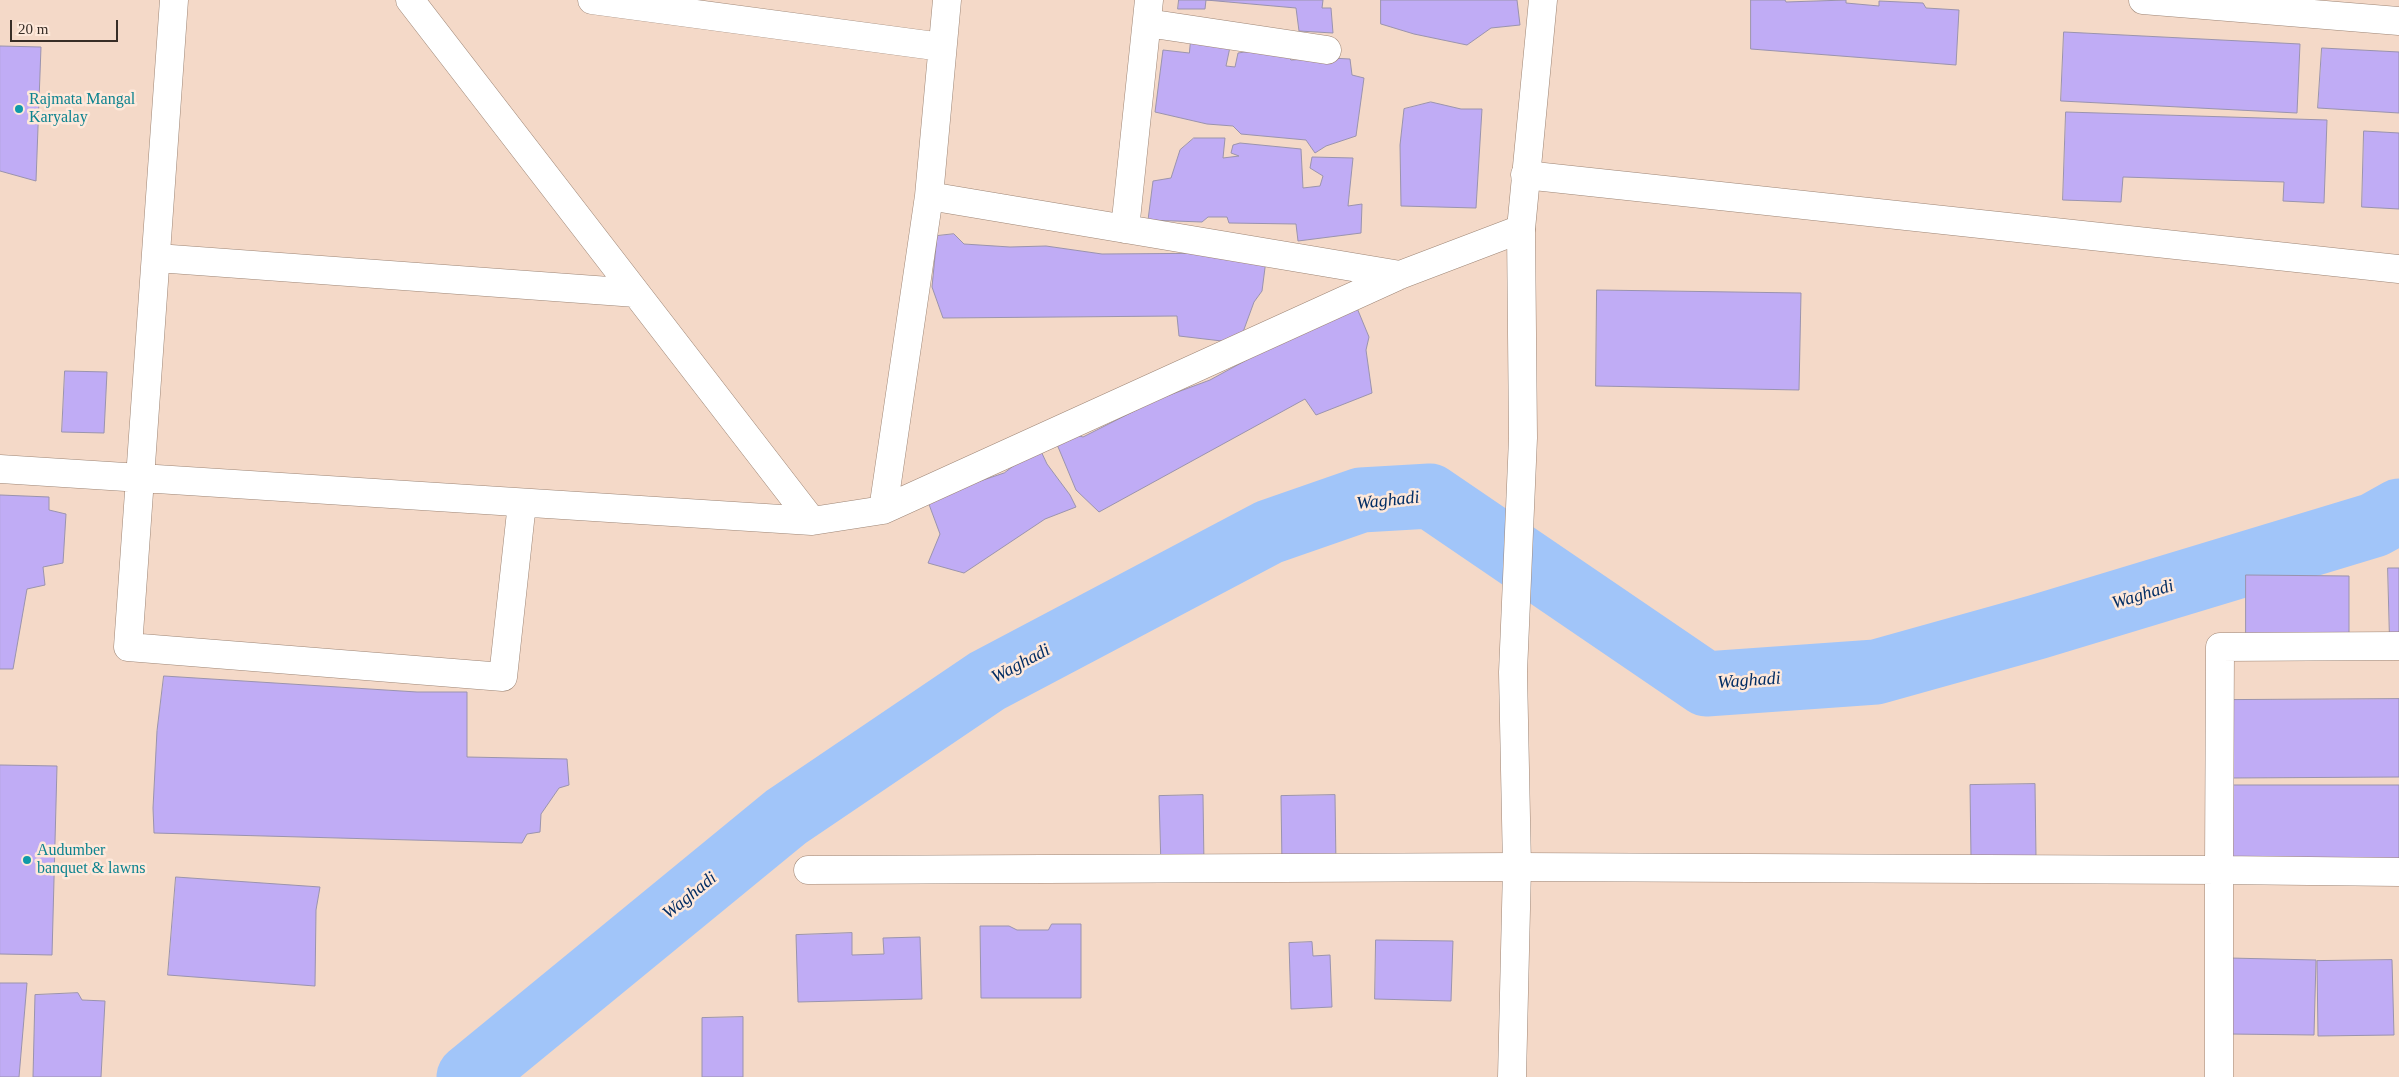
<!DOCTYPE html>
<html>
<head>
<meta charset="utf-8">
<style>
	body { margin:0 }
	#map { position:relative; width:2399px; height:1077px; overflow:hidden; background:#f4d9c8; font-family:"Times New Roman",serif }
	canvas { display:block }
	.scale { position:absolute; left:10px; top:20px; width:108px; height:22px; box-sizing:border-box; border:2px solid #372d26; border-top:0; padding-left:6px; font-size:15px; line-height:18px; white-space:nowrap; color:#372d26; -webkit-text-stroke:4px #fee8da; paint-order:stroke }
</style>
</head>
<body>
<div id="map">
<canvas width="2399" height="1077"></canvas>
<div class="scale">20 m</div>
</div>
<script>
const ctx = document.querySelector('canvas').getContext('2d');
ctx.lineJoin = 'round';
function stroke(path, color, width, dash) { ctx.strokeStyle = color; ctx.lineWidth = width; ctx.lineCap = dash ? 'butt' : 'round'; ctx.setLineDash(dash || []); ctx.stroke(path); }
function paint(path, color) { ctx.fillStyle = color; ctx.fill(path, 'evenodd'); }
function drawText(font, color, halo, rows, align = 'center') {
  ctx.font = font + ' "Times New Roman",serif'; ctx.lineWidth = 5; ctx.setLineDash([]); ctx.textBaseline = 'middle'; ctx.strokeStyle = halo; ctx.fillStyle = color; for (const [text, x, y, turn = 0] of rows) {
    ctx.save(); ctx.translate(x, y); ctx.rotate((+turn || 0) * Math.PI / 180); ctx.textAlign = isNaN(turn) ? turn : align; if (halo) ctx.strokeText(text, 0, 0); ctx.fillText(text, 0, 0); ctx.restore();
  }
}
const river = new Path2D(`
	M469 1077 786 817 987 681 1269 532 1361 500 1430 496 1706 684 1876 672 2037 627 2374 525 2399 511`);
const building = new Path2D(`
	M1179 0H1323L1322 8H1331L1333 33 1299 31 1296 8 1206 0 1205 9H1178Z
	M1381 0H1517L1520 25 1491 28 1467 45 1414 34 1381 24Z
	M1751 0H1785L1786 2 1846 0V3L1879 6V1L1923 3 1926 8 1959 10 1956 65 1751 49Z
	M2064 32 2300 44 2297 113 2061 101Z
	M1191 40 1230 47 1226 66 1235 67 1238 53 1259 50 1283 52 1291 60 1331 58 1350 59 1352 75 1364 78 1356 136 1326 146 1315 153 1306 140 1241 134 1233 126 1207 124 1155 112 1163 50 1189 53Z
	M0 46 41 47 36 181 0 171Z
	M2322 48 2399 52V113L2318 108Z
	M1431 102 1461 109H1482L1476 208 1401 206 1400 145 1404 109Z
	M2066 112 2327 120 2324 203 2283 201 2284 182 2123 177 2121 202 2063 200Z
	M2364 131 2399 133V209L2362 207Z
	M1194 138H1225L1223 158 1239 156 1231 153 1233 145 1240 143 1301 149 1303 188 1320 186 1323 176 1310 168 1312 157 1353 158 1348 206 1362 204 1361 233 1298 241 1296 224 1229 223 1227 217H1208L1202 222 1148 220 1153 181 1171 178 1180 150Z
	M954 234 964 244 1010 247 1046 246 1102 254 1239 253 1266 260 1262 291 1254 302 1239 343 1179 336 1177 316 943 318 932 287 937 236Z
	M1597 290 1801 293 1799 390 1596 386Z
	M1357 308 1369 337 1366 350 1372 393 1316 415 1305 399 1099 512 1076 490 1056 442 1070 433 1083 437 1156 400 1210 380 1329 315Z
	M65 371 107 372 104 433 62 432Z
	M1039 447 1047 464 1070 495 1076 507 1045 519 964 573 928 563 940 534 927 499 1004 473Z
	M0 495 49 497V510L66 514 63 563 43 567 45 585 27 589 13 669H0Z
	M2388 568H2399V642H2390Z
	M2246 575 2349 576V640H2246Z
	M164 676 417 692H467V757L567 759 569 785 559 788 541 814 540 832 527 834 522 843 154 833 153 808 157 731Z
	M2399 699V777L2230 778 2229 700Z
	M0 765 57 766 52 955 0 954Z
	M2035 784 2036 857 1971 858 1970 785Z
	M2231 785H2399V862L2231 863Z
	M1203 795 1204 866 1161 867 1159 796Z
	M1335 795 1336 865 1282 866 1281 796Z
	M176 877 320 887 316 910 315 986 168 975Z
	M1052 924H1081V998H981L980 926H1009L1017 930H1048Z
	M852 933V955L884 954 883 938 920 937 922 999 798 1002 796 935Z
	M1376 940 1453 941 1451 1001 1375 999Z
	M1312 942 1313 956 1330 955 1332 1007 1291 1009 1289 943Z
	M2229 958 2316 960 2314 1035 2228 1034Z
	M2392 960 2394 1035 2318 1036 2317 961Z
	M0 983H27L19 1077H0Z
	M78 993 82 1000 105 1001 101 1077H33L35 995Z
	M743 1017V1077H702V1018Z`);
const street = new Path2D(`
	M174 0 128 647 503 677 522 503
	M410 0 812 521
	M592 0 942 47
	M2143 0 2399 21
	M1147 23 1327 50
	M1525 175 2399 269
	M929 196 1400 275
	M1125 229 1149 0
	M157 258 636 293
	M0 469 812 521 883 510 1400 275 1521 229
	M883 510 929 196 947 0
	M2399 646 2220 647 2219 870 2399 872
	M808 870 1517 867 2219 870V1077`);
const secondary = new Path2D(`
	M1512 1077 1517 867 1513 672 1523 438 1521 229 1543 0`);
const markers = [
	[19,109,5,"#0f9aa8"],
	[27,860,5,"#0f9aa8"]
];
const cultureNames = [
	["Rajmata Mangal",29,100],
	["Karyalay",29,118],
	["Audumber",37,851],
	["banquet & lawns",37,869]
];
const waterNames = [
	["Waghadi",1388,501,-6],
	["Waghadi",2143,595,-17],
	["Waghadi",1021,664,-28],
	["Waghadi",1749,681,-4],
	["Waghadi",690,896,-39]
];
stroke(river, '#a1c5f9', 65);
paint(building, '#c0acf5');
stroke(building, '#9a93ad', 1);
stroke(street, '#9d8575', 29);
stroke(secondary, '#9d8575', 29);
stroke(street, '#fff', 28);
stroke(secondary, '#fff', 28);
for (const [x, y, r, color] of markers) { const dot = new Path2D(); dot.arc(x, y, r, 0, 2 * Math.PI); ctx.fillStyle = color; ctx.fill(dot); stroke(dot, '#fee8da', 2); }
drawText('16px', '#0d838f', '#fee8da', cultureNames, 'left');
drawText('italic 18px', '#022d64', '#fee8da', waterNames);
</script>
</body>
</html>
